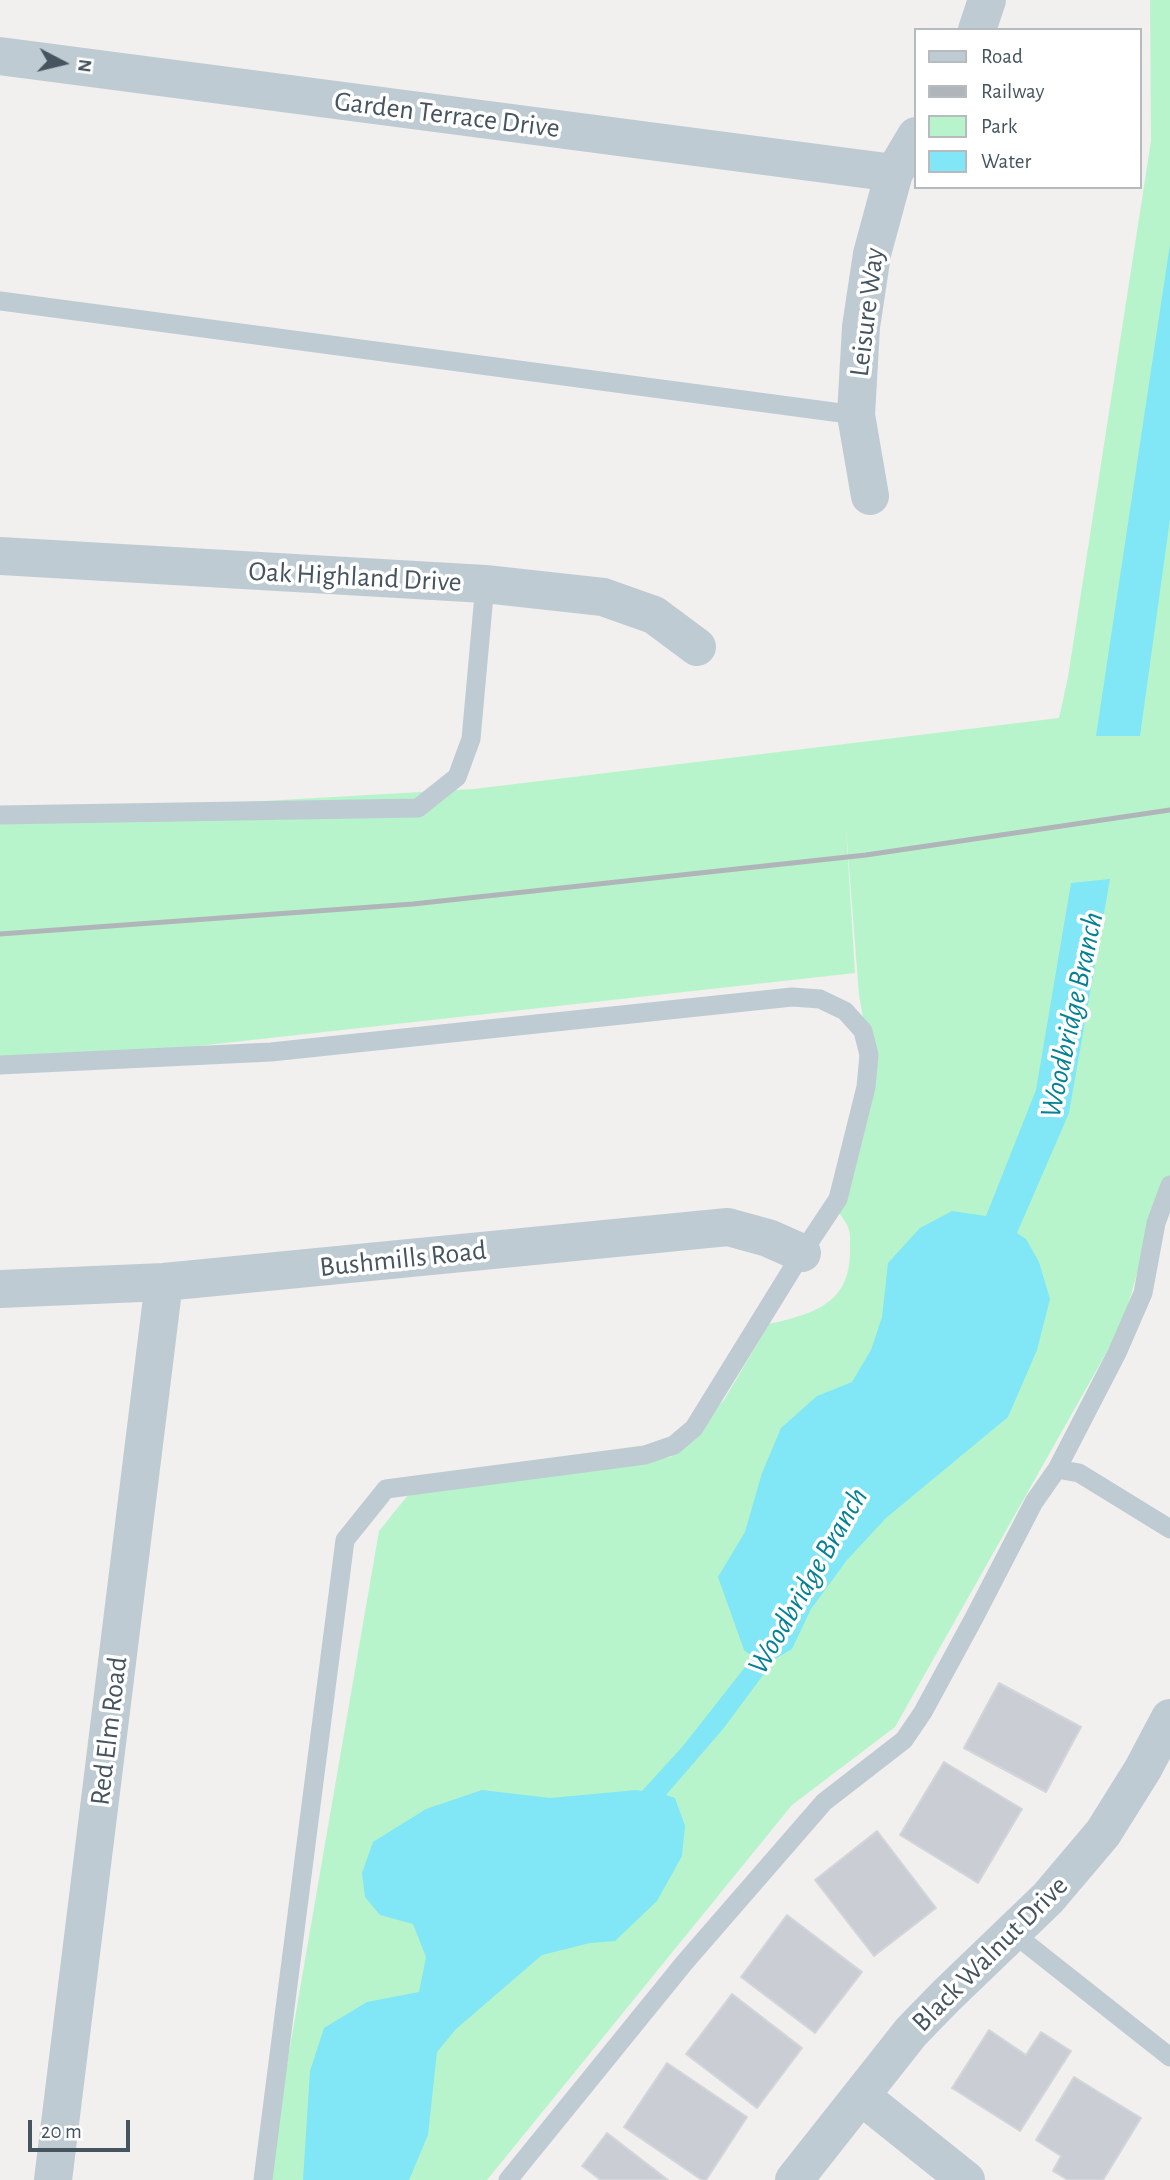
<!DOCTYPE html>
<html>
<head>
<meta charset="utf-8">
<style>
	body { margin:0 }
	#map { position:relative; width:1170px; height:2180px; overflow:hidden; background:#f2efef; font-family:"Alegreya Sans",sans-serif }
	canvas { display:block }
	.legend { position:absolute; left:914px; top:28px; width:228px; height:161px; box-sizing:border-box; background:#fff; border:2px solid #b5bbbf; margin:0; padding:9px 12px; list-style:none; font-size:21px; color:#45545f }
	.legend li { display:flex; align-items:center; gap:14px; height:35px }
	.legend b { width:35px; border:2px solid #b5bbbf }
	.north { position:absolute; left:28px; top:28px; width:70px; height:70px; -webkit-text-stroke:5px #fff; paint-order:stroke; rotate:97deg; font-size:19px; font-weight:700; line-height:28px; text-align:center; color:#45545f }
	.north::after { content:''; display:block; margin:auto; width:24px; height:32px; background:#45545f; clip-path:polygon(50% 0,100% 100%,50% 72%,0 100%) }
	.scale { position:absolute; left:28px; top:2120px; width:102px; height:32px; box-sizing:border-box; border:4px solid #45545f; border-top:0; padding-left:9px; font-size:21px; line-height:24px; white-space:nowrap; color:#45545f; -webkit-text-stroke:5px #fff; paint-order:stroke }
</style>
</head>
<body>
<div id="map">
<canvas width="1170" height="2180"></canvas>
<ul class="legend">
<li><b style="height:9px;background:#becbd3"></b>Road</li>
<li><b style="height:9px;background:#b0b5ba"></b>Railway</li>
<li><b style="height:19px;background:#b8f4cb"></b>Park</li>
<li><b style="height:19px;background:#81e6f6"></b>Water</li>
</ul>
<div class="north">N</div>
<div class="scale">20 m</div>
</div>
<script>
const ctx = document.querySelector('canvas').getContext('2d');
ctx.lineJoin = 'round';
function paint(path, color) { ctx.fillStyle = color; ctx.fill(path, 'evenodd'); }
function stroke(path, color, width, dash) { ctx.strokeStyle = color; ctx.lineWidth = width; ctx.lineCap = dash ? 'butt' : 'round'; ctx.setLineDash(dash || []); ctx.stroke(path); }
function drawText(font, color, halo, rows, align = 'center') {
  ctx.font = font + ' "Alegreya Sans",sans-serif'; ctx.lineWidth = 7; ctx.setLineDash([]); ctx.textBaseline = 'middle'; ctx.strokeStyle = halo; ctx.fillStyle = color; for (const [text, x, y, turn = 0] of rows) {
    ctx.save(); ctx.translate(x, y); ctx.rotate((+turn || 0) * Math.PI / 180); ctx.textAlign = isNaN(turn) ? turn : align; if (halo) ctx.strokeText(text, 0, 0); ctx.fillText(text, 0, 0); ctx.restore();
  }
}
const green = new Path2D(`
	M1150 0H1170V1185L1139 1267 1122 1325 895 1727 792 1805 487 2180H267L379 1531 408 1495 436 1488 671 1457 724 1400 769 1324C812 1314 849 1305 850 1253 850 1232 852 1230 839 1213L873 1077 859 995 846 828 855 973 108 1056 0 1058V816L474 789 1059 718 1068 677 1151 141Z`);
const water = new Path2D(`
	M1170 244V519L1140 736H1096Z
	M1110 879 1069 1113 1017 1233 1026 1239 1039 1262 1050 1299 1037 1350 1008 1417 886 1518 847 1560 811 1609 792 1649 775 1659 723 1729 666 1795 675 1798 685 1826 682 1856 657 1901 615 1941 590 1943 542 1955 456 2029 437 2052 428 2135 409 2180H303L310 2071 324 2028 367 2002 419 1992 426 1957 413 1924 380 1915 365 1897 362 1873 373 1842 426 1809 482 1790 550 1798 636 1790 642 1791 683 1746 753 1657 744 1650 718 1577 745 1532 762 1473 781 1428 817 1396 852 1382 871 1350 882 1317 888 1263 920 1228 952 1211 986 1216 1036 1090 1071 883Z`);
const building = new Path2D(`
	M999 1683 1081 1727 1046 1792 964 1748Z
	M944 1762 1022 1809 978 1883 900 1835Z
	M877 1831 936 1908 874 1956 815 1880Z
	M787 1915 862 1972 815 2033 741 1977Z
	M732 1994 802 2048 757 2108 686 2054Z
	M989 2030 1026 2055 1041 2032 1071 2051 1020 2131 952 2088Z
	M667 2063 747 2117 706 2180H702L624 2127Z
	M1074 2077 1141 2118 1103 2180H1068L1053 2171 1061 2156 1036 2140Z
	M607 2133 668 2180H601L582 2166Z`);
const service = new Path2D(`
	M0 301 856 415
	M0 815 418 808 457 777 471 739 485 584
	M0 1065 271 1052 792 997 820 999 845 1011 863 1031 869 1055 866 1087 838 1199 802 1253 694 1428 674 1445 645 1455 386 1489 345 1540 263 2180
	M1057 1469 1117 1353 1143 1293 1156 1223 1170 1185
	M1013 1933 1170 2057
	M508 2180 685 1962 824 1802 904 1740 923 1712 974 1618 1034 1502 1057 1469 1079 1473 1170 1529`);
const minor = new Path2D(`
	M977 30 987 0
	M0 56 894 173
	M870 496 856 415 861 327 872 254 894 173 916 136
	M0 556 485 584 603 597 654 615 697 647
	M0 1289 164 1282 728 1227 768 1238 802 1253
	M861 2096 966 2180
	M53 2180 164 1282
	M794 2180 911 2032 946 1996 1048 1898 1103 1833 1143 1769 1170 1718`);
const rail = new Path2D(`
	M0 934 413 904 866 855 1170 810`);
const streetNames = [
	["Garden Terrace Drive",447,115,7],
	["Leisure Way",867,312,-83],
	["Oak Highland Drive",355,577,3],
	["Bushmills Road",403,1259,-6],
	["Red Elm Road",109,1731,-83],
	["Black Walnut Drive",990,1954,-45]
];
const waterNames = [
	["Woodbridge Branch",1072,1015,-78],
	["Woodbridge Branch",808,1581,-60]
];
paint(green, '#b8f4cb');
paint(water, '#81e6f6');
paint(building, '#caced4');
stroke(building, '#d2d6db', 2);
stroke(service, '#becbd3', 19);
stroke(minor, '#becbd3', 38);
stroke(rail, '#b0b5ba', 5);
drawText('28px', '#45545f', '#fff', streetNames);
drawText('italic 30px', '#038296', '#fff', waterNames);
</script>
</body>
</html>
